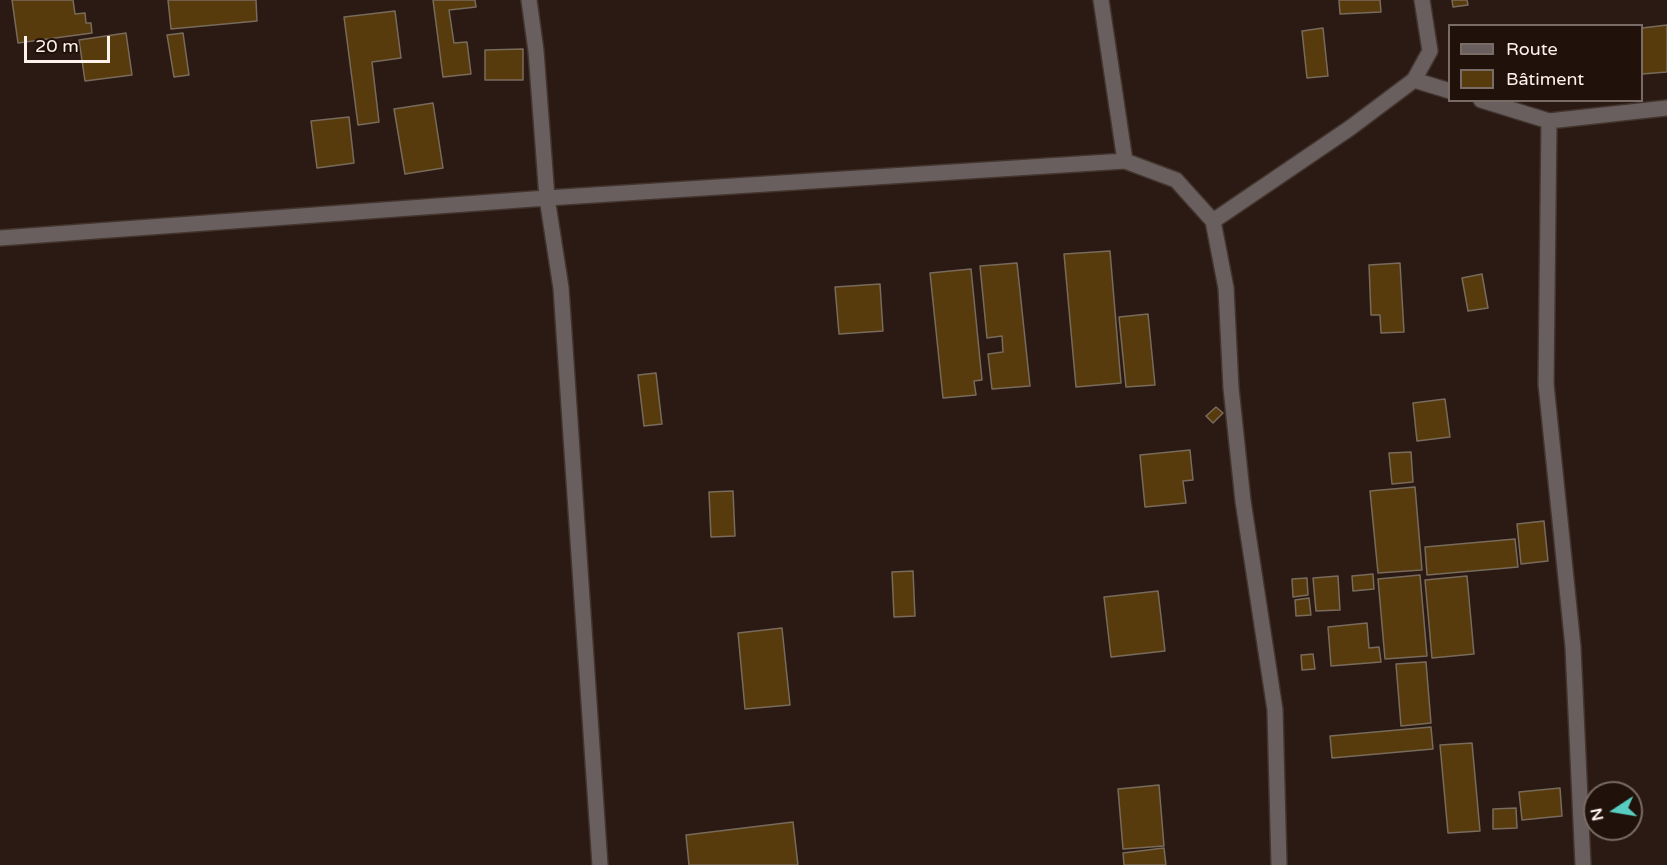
<!DOCTYPE html>
<html>
<head>
<meta charset="utf-8">
<style>
	body { margin:0 }
	#map { position:relative; width:1667px; height:865px; overflow:hidden; background:#2a1a13; font-family:"Varela Round",sans-serif }
	canvas { display:block }
	.legend { position:absolute; left:1448px; top:24px; width:195px; height:78px; box-sizing:border-box; background:#20110a; border:2px solid #796b65; margin:0; padding:8px 10px; list-style:none; font-size:18px; color:#fef2ed }
	.legend li { display:flex; align-items:center; gap:12px; height:30px }
	.legend b { width:30px; border:2px solid #796b65 }
	.north { position:absolute; left:1583px; top:781px; width:60px; height:60px; box-sizing:border-box; background:#20110a; border:2px solid #796b65; border-radius:50%; rotate:258deg; font-size:16px; font-weight:700; line-height:24px; text-align:center; color:#fef2ed }
	.north::after { content:''; display:block; margin:auto; width:21px; height:27px; background:#57cec1; clip-path:polygon(50% 0,100% 100%,50% 72%,0 100%) }
	.scale { position:absolute; left:24px; top:36px; width:86px; height:27px; box-sizing:border-box; border:3px solid #fef2ed; border-top:0; padding-left:8px; font-size:18px; line-height:21px; white-space:nowrap; color:#fef2ed; -webkit-text-stroke:4px #20110a; paint-order:stroke }
</style>
</head>
<body>
<div id="map">
<canvas width="1667" height="865"></canvas>
<ul class="legend">
<li><b style="height:8px;background:#695f5f"></b>Route</li>
<li><b style="height:16px;background:#583b0c"></b>Bâtiment</li>
</ul>
<div class="north">N</div>
<div class="scale">20 m</div>
</div>
<script>
const ctx = document.querySelector('canvas').getContext('2d');
ctx.lineJoin = 'round';
function paint(path, color) { ctx.fillStyle = color; ctx.fill(path, 'evenodd'); }
function stroke(path, color, width, dash) { ctx.strokeStyle = color; ctx.lineWidth = width; ctx.lineCap = dash ? 'butt' : 'round'; ctx.setLineDash(dash || []); ctx.stroke(path); }
const building = new Path2D(`
	M12 0H73L75 14 85 13 86 23H91L92 33 18 43Z
	M168 0H256L257 21 171 29Z
	M433 0H475L476 7 449 10 454 43 467 42 471 74 443 77Z
	M1339 0H1380L1381 12 1340 14Z
	M1452 0H1467L1468 5 1453 7Z
	M395 11 401 58 372 62 379 122 358 125 344 17Z
	M1667 25V72L1642 74V28Z
	M1323 28 1328 76 1307 78 1302 31Z
	M126 33 132 75 85 81 79 40Z
	M183 33 189 75 174 77 167 35Z
	M523 49V80H485V50Z
	M433 103 443 168 405 174 394 109Z
	M349 117 354 163 317 168 311 121Z
	M1110 251 1121 383 1076 387 1064 254Z
	M1017 263 1030 386 992 389 988 354 1003 352 1002 336 987 338 980 266Z
	M1400 263 1404 332 1381 333 1380 315H1371L1369 265Z
	M971 269 982 380 974 381 976 395 943 398 930 273Z
	M1482 274 1488 308 1468 311 1462 278Z
	M880 284 883 331 839 334 835 287Z
	M1148 314 1155 385 1126 387 1119 317Z
	M656 373 662 424 644 426 638 375Z
	M1445 399 1450 437 1417 441 1413 403Z
	M1216 407 1223 413 1213 423 1206 416Z
	M1190 450 1193 480 1183 481 1186 503 1145 507 1140 455Z
	M1411 452 1413 482 1392 484 1389 453Z
	M1415 487 1422 570 1378 573 1370 491Z
	M733 491 735 536 711 537 709 492Z
	M1544 521 1548 561 1521 564 1517 524Z
	M1515 539 1518 567 1427 575 1425 547Z
	M913 571 915 616 894 617 892 572Z
	M1373 574 1374 589 1353 591 1352 576Z
	M1420 575 1427 656 1385 659 1378 579Z
	M1338 576 1340 610 1316 611 1313 578Z
	M1467 576 1474 654 1432 658 1425 580Z
	M1307 578 1308 595 1293 597 1292 579Z
	M1158 591 1165 651 1111 657 1104 597Z
	M1309 598 1311 615 1296 616 1295 600Z
	M1367 623 1369 648 1379 647 1381 662 1331 666 1328 627Z
	M782 628 790 705 745 709 738 633Z
	M1313 654 1315 669 1302 670 1301 655Z
	M1426 662 1431 723 1401 726 1396 664Z
	M1431 727 1433 749 1332 758 1330 736Z
	M1472 743 1480 831 1448 833 1440 745Z
	M1159 785 1164 846 1123 849 1118 789Z
	M1560 788 1562 816 1522 820 1519 792Z
	M1516 808 1517 828 1493 829V809Z
	M793 822 798 865H689L686 835Z
	M1164 848 1166 865H1124L1123 853Z`);
const minor = new Path2D(`
	M529 0 536 51 547 198 561 288 600 865
	M1101 0 1125 161
	M1414 80 1450 91
	M1481 100 1549 121 1667 108
	M1549 121 1546 384 1573 647 1583 865
	M1213 221 1226 288 1231 388 1243 501 1275 710 1279 865
	M0 238 547 198 1125 161 1176 180 1213 221 1350 128 1414 80 1430 51 1422 0`);
paint(building, '#583b0c');
stroke(building, '#786b5b', 1.5);
stroke(minor, '#43342d', 18);
stroke(minor, '#695f5f', 15);
</script>
</body>
</html>
